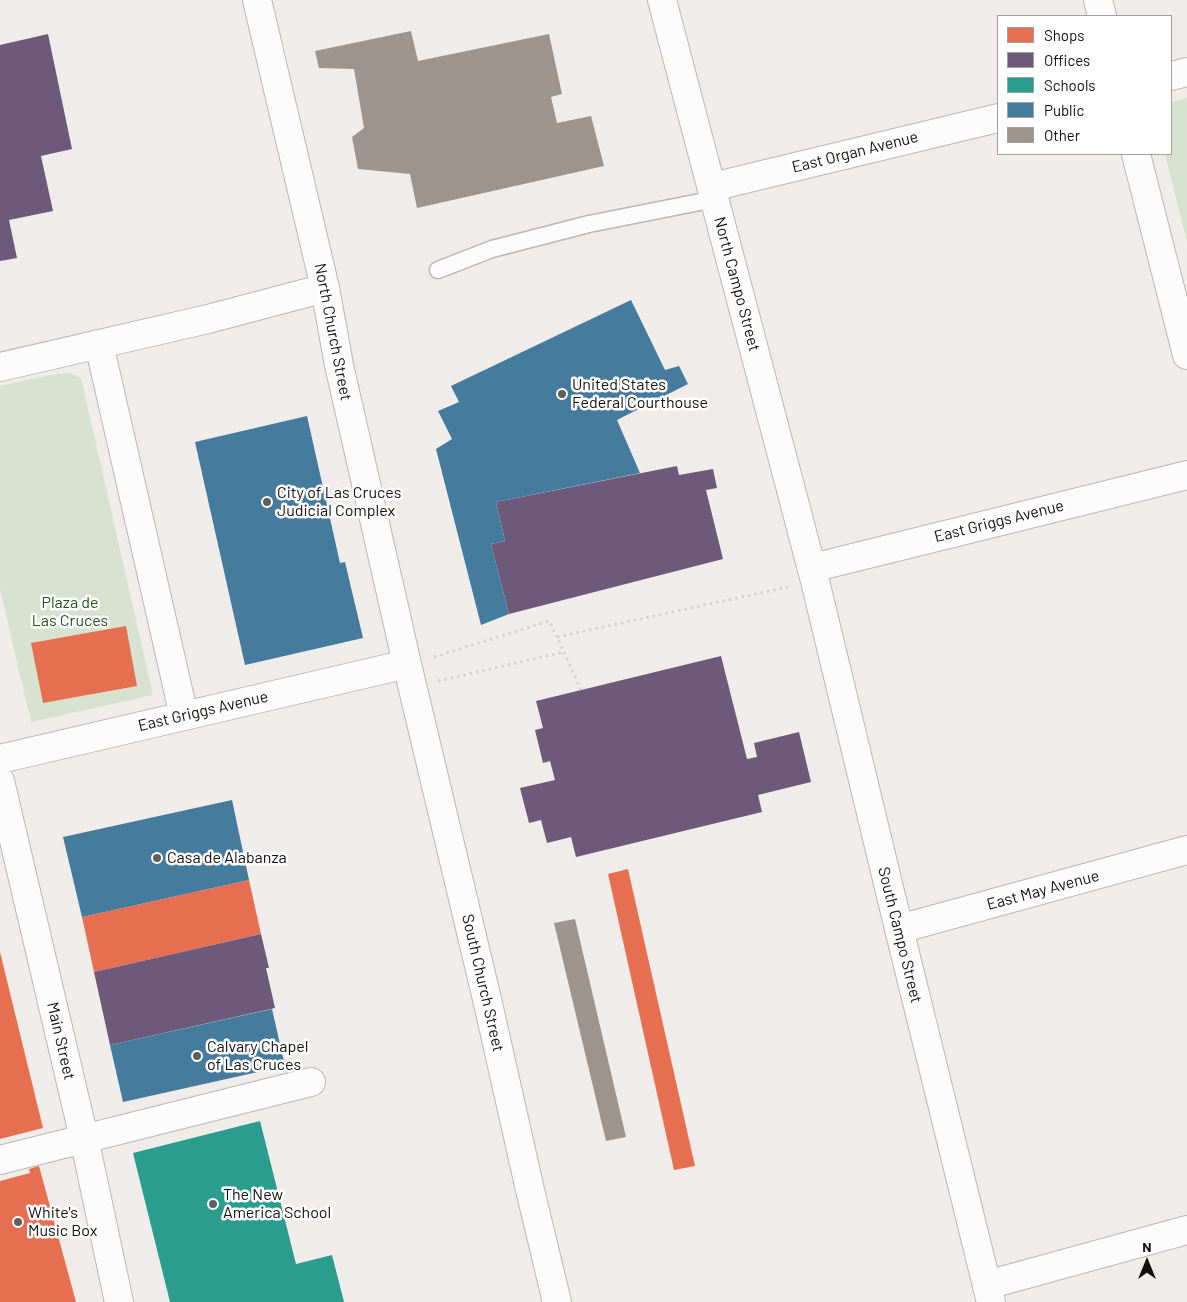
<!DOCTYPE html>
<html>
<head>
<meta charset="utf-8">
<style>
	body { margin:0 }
	#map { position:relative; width:1187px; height:1302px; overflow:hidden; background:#f0ece9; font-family:Barlow,sans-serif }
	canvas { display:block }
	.legend { position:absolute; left:997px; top:15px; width:175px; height:140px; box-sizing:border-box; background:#fff; border:1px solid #a1a09f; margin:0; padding:6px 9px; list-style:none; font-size:15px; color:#13110f }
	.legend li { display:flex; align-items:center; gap:10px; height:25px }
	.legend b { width:25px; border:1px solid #a1a09f }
	.north { position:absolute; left:1122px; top:1237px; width:50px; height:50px; -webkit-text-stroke:4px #fff; paint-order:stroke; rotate:0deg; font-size:14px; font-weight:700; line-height:20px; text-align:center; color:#13110f }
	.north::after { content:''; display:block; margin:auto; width:18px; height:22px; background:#13110f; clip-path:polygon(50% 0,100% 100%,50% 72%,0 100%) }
</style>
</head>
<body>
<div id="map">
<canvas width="1187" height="1302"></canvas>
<ul class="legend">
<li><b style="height:14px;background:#e76f51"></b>Shops</li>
<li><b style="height:14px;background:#6d597a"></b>Offices</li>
<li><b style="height:14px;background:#2a9d8f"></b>Schools</li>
<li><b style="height:14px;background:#457b9d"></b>Public</li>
<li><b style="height:14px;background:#9c948d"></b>Other</li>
</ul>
<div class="north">N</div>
</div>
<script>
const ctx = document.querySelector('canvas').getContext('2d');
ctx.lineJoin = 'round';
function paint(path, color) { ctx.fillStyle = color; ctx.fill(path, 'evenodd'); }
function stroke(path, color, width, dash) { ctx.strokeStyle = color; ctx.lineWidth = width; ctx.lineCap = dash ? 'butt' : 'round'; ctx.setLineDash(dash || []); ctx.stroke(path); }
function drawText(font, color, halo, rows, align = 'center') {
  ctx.font = font + ' Barlow,sans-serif'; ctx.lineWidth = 5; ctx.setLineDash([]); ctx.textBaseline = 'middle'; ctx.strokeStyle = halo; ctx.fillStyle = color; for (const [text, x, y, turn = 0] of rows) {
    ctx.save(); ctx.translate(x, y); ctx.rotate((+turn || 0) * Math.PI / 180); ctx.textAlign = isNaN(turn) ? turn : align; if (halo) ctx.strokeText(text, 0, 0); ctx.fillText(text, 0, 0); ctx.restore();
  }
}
const green = new Path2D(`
	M1187 98V242L1165 154H1171V102Z
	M70 373 81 378 153 695 31 722 0 589V386L55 374Z`);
const shops = new Path2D(`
	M126 626 137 686 43 703 31 643Z
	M628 869 695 1166 674 1170 608 874Z
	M249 880 261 934 94 972 82 917Z
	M0 952 43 1128 0 1139Z
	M39 1166 76 1302H0V1181L30 1173 29 1169Z`);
const offices = new Path2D(`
	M48 34 72 149 41 156 53 211 9 220 17 258 0 261V45Z
	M677 466 679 475 713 469 717 488 706 490 723 559 509 614 491 544 505 541 496 502Z
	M721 656 747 759 757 757 754 743 799 732 811 782 758 795 762 812 576 857 571 837 547 843 541 820 529 823 520 788 555 780 550 761 543 763 535 730 543 728 536 701Z
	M261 934 269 968H266L275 1008 110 1045 94 972Z`);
const schools = new Path2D(`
	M260 1121 296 1264 332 1255 344 1302H170L133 1153Z`);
const public = new Path2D(`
	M631 300 665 370 679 366 688 384 617 420 640 473 496 502 505 541 491 544 509 614 481 625 436 449 452 439 438 411 459 402 451 386Z
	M307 416 340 563 345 562 363 638 245 665 195 442Z
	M232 800 249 880 82 917 63 837Z
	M272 1009 285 1066 123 1102 110 1045Z`);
const building = new Path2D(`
	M411 31 418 61 549 34 562 94 551 97 557 123 591 116 604 166 417 208 410 174 358 169 352 137 364 128 354 69 319 68 315 51Z
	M575 919 626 1137 606 1141 554 923Z`);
const path = new Path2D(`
	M434 657 549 621 557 637
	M438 681 564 652
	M581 690 557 637 788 587`);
const lane = new Path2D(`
	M438 270 492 249 589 224 715 199`);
const street = new Path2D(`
	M1098 0 1102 16
	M1171 76 1187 72
	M1136 154 1187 355
	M712 187 998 118
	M99 344 184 716
	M0 367 208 319 325 288
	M812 568 1187 475
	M899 929 1187 850
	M0 1160 311 1082
	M987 1285 1187 1230`);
const secondary = new Path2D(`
	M257 0 325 288 339 365 407 664 487 999 530 1190 557 1302
	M662 0 815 581 899 929 991 1302
	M0 759 407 664
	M0 781 84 1138 119 1302`);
const markers = [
	[562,394,5,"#605e5b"],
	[267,502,5,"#605e5b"],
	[157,858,5,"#605e5b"],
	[197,1056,5,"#605e5b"],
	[213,1204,5,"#605e5b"],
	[18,1222,5,"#605e5b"]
];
const streetNames = [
	["East Organ Avenue",855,152,-14],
	["North Campo Street",737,284,75],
	["North Church Street",333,332,79],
	["East Griggs Avenue",999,521,-14],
	["East Griggs Avenue",203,711,-13],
	["East May Avenue",1043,890,-15],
	["South Campo Street",900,935,76],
	["South Church Street",483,983,77],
	["Main Street",61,1041,77]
];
const poiNames = [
	["United States",572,385],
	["Federal Courthouse",572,403],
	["City of Las Cruces",277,493],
	["Judicial Complex",277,511],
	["Casa de Alabanza",167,858],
	["Calvary Chapel",207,1047],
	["of Las Cruces",207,1065],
	["The New",223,1195],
	["America School",223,1213],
	["White's",28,1213],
	["Music Box",28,1231]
];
const parkNames = [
	["Plaza de",70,603],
	["Las Cruces",70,621]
];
paint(green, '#d7e3d0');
paint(shops, '#e76f51');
paint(offices, '#6d597a');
paint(schools, '#2a9d8f');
paint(public, '#457b9d');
paint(building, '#9c948d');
stroke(lane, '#bab7b5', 19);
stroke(street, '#bab7b5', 30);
stroke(secondary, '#bab7b5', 30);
stroke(path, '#d5d3d2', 3, [2.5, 4]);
stroke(lane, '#fdfcfc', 16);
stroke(street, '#fdfcfc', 28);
stroke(secondary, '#fdfcfc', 28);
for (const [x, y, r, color] of markers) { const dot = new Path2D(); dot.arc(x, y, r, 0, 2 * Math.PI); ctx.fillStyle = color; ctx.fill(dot); stroke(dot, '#fff', 2); }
drawText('16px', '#13110f', '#fff', streetNames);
drawText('16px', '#13110f', '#fff', poiNames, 'left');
drawText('16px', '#29521f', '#fff', parkNames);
</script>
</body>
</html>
